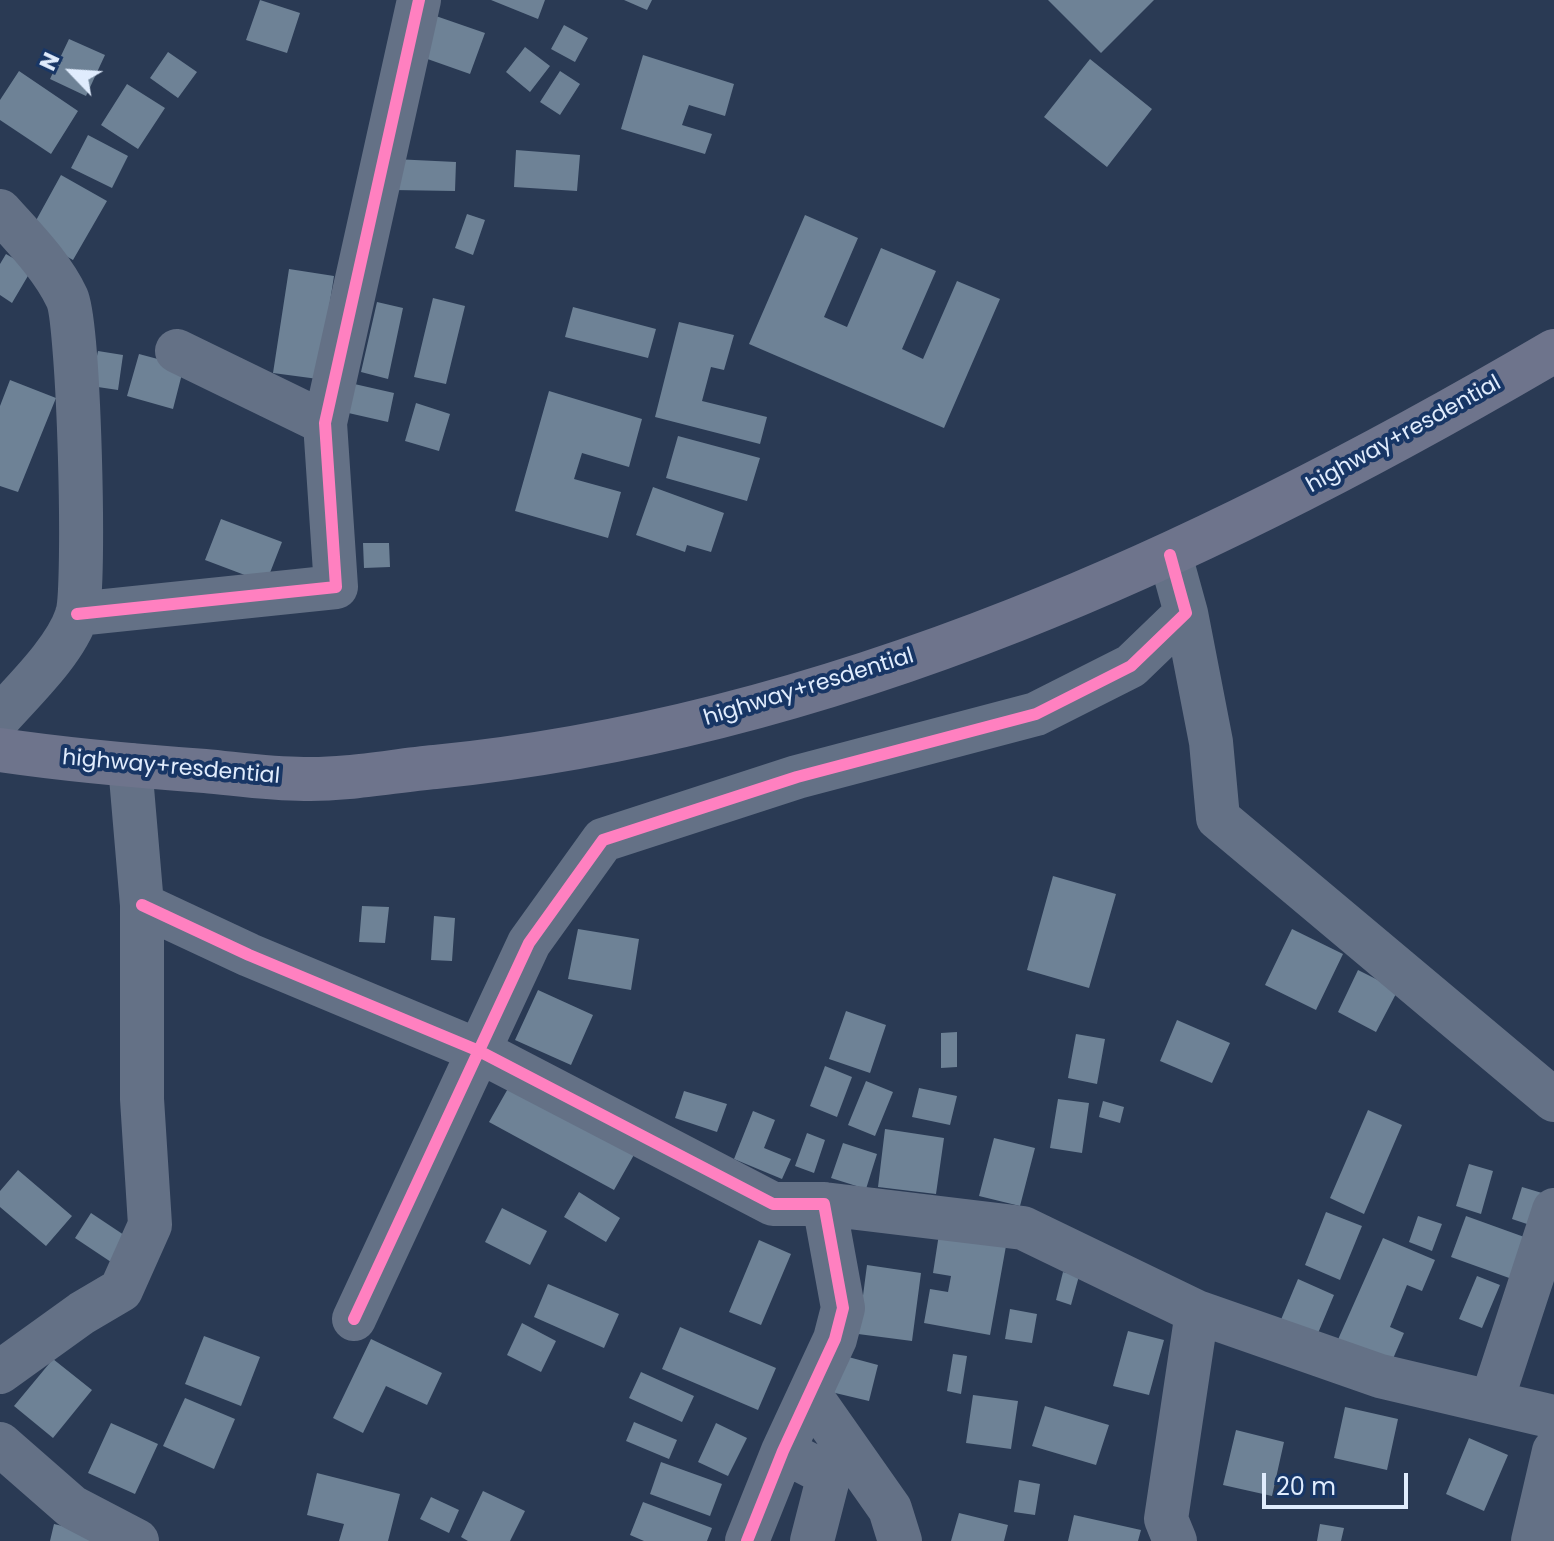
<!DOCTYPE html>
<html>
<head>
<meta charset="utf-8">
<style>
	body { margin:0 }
	#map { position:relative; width:1554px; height:1541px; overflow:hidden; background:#2a3a54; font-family:Poppins,sans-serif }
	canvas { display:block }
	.north { position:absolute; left:32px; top:32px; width:80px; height:80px; -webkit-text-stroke:6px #183665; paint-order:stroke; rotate:295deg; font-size:22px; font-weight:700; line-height:32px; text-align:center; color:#e0ecfd }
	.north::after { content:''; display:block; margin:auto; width:28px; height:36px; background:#e0ecfd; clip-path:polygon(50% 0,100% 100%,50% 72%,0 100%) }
	.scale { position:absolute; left:1262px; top:1473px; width:146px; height:36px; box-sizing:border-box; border:4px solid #e0ecfd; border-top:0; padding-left:10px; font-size:24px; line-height:28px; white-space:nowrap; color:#e0ecfd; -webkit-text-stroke:6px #183665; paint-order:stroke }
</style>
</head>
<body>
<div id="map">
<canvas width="1554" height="1541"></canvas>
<div class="north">N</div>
<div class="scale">20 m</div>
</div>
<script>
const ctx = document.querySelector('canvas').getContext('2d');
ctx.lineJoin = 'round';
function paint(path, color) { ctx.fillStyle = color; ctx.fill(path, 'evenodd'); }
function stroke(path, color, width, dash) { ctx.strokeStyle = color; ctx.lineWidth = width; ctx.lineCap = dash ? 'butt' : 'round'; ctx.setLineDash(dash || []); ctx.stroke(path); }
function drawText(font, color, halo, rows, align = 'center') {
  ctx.font = font + ' Poppins,sans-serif'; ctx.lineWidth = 8; ctx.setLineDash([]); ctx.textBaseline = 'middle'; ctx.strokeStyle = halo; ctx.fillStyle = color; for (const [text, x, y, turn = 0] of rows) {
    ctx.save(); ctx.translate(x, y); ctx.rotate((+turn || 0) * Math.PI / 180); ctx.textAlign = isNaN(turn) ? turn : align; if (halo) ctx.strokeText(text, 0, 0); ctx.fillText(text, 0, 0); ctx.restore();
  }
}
const building = new Path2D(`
	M260 0 300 13 287 53 246 40Z
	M491 0H545L538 19Z
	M624 0H652L647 10Z
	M1048 0H1154L1101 53Z
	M433 15 485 33 470 74 419 56Z
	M564 25 588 38 575 62 551 49Z
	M69 39 105 55 86 96 50 79Z
	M525 47 550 66 530 92 506 72Z
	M168 52 197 72 178 98 150 78Z
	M643 55 734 84 725 116 689 105 682 125 712 134 705 154 621 129Z
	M1090 59 1152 109 1107 167 1044 117Z
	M19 71 78 111 51 154 0 120V100Z
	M560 71 580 84 560 115 540 102Z
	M127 84 165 108 138 149 101 125Z
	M88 135 128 156 112 188 71 168Z
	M516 150 580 155 577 191 514 187Z
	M394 159 456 162 455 191 393 190Z
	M61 175 107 201 73 260 28 235Z
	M467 214 485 220 473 255 455 248Z
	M805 215 858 238 824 317 847 327 881 248 936 271 902 349 923 359 957 281 1000 299 944 428 749 344Z
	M6 254 32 269 12 303 0 295V264Z
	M289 269 334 276 318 379 273 373Z
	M433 298 465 306 446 384 414 377Z
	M377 302 403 308 388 379 361 372Z
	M573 307 656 329 648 358 565 337Z
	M679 322 734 335 724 370 711 367 702 401 767 417 760 444 655 417Z
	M98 351 123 355 118 390 91 386Z
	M139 354 184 366 173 409 127 396Z
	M10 380 56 398 18 492 0 486V406Z
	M350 383 394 393 388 422 344 412Z
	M549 391 642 419 629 467 582 453 574 479 621 492 608 538 515 511Z
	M416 403 450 414 439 451 405 441Z
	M678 436 760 458 747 501 666 478Z
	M653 487 724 513 711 552 687 545 685 552 636 535Z
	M221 519 282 542 266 583 205 560Z
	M363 543H389L390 567 364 568Z
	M1053 876 1116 894 1089 988 1027 970Z
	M362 906 389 907 385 943 359 942Z
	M434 916 455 918 452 961 431 960Z
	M578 929 639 939 631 990 568 979Z
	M1292 929 1343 954 1316 1010 1265 985Z
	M1358 970 1398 990 1376 1032 1338 1012Z
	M538 990 593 1015 571 1065 515 1040Z
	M846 1011 886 1025 870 1073 829 1059Z
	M1177 1020 1230 1043 1212 1083 1160 1061Z
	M957 1032V1067L941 1068V1033Z
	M1076 1034 1105 1039 1097 1084 1068 1078Z
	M825 1066 852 1077 837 1117 810 1106Z
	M866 1081 893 1092 875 1136 848 1125Z
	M510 1085 635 1153 614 1190 489 1122Z
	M919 1088 957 1096 950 1125 912 1117Z
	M684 1091 727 1104 717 1132 675 1118Z
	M1058 1099 1089 1103 1082 1153 1050 1148Z
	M1103 1101 1124 1107 1120 1123 1099 1117Z
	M1368 1110 1402 1125 1364 1214 1330 1198Z
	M753 1111 775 1120 764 1148 791 1159 782 1179 734 1159Z
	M885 1129 944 1138 936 1194 878 1187Z
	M807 1133 825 1140 814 1173 795 1166Z
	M994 1138 1035 1148 1020 1206 979 1196Z
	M843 1143 877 1154 866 1189 831 1178Z
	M1469 1164 1493 1171 1481 1214 1456 1206Z
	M18 1170 72 1216 46 1246 0 1207V1191Z
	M1522 1187 1542 1193 1530 1225 1512 1219Z
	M579 1192 620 1218 606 1242 564 1217Z
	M502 1208 547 1231 530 1265 485 1242Z
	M1326 1212 1362 1226 1340 1280 1305 1265Z
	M91 1213 127 1237 111 1262 75 1238Z
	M1418 1216 1442 1224 1432 1251 1409 1242Z
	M1466 1216 1527 1238 1512 1279 1451 1257Z
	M939 1234 1006 1246 990 1335 924 1323 930 1289 948 1292 951 1276 933 1273Z
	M1383 1238 1435 1260 1422 1291 1407 1285 1390 1327 1404 1333 1389 1368 1336 1344Z
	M759 1240 791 1254 761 1325 729 1312Z
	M867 1265 921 1273 912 1341 858 1334Z
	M1063 1272 1079 1276 1071 1305 1056 1300Z
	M1477 1276 1500 1285 1482 1328 1459 1319Z
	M1298 1279 1334 1295 1316 1338 1280 1322Z
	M548 1284 619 1314 604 1348 534 1317Z
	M1010 1309 1037 1314 1032 1343 1005 1339Z
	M522 1323 556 1341 541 1372 507 1355Z
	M680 1327 776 1368 758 1410 662 1369Z
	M1128 1331 1164 1340 1149 1395 1113 1386Z
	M204 1336 260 1357 241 1406 185 1384Z
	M371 1339 442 1373 427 1405 386 1386 363 1433 333 1418Z
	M953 1354 967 1356 961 1394 947 1391Z
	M841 1355 878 1365 869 1401 831 1392Z
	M53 1359 92 1390 53 1438 14 1406Z
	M641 1372 694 1396 682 1422 629 1398Z
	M973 1395 1018 1401 1011 1449 966 1443Z
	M185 1398 235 1419 214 1469 163 1446Z
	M1045 1406 1109 1425 1096 1465 1032 1446Z
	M1345 1407 1398 1419 1387 1470 1334 1458Z
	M634 1422 677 1440 669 1459 626 1441Z
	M111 1423 158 1444 135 1494 88 1473Z
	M716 1423 747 1438 728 1476 698 1462Z
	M1236 1430 1284 1442 1272 1496 1223 1485Z
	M1469 1438 1508 1455 1484 1511 1446 1494Z
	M661 1462 722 1484 710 1516 650 1494Z
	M317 1473 400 1494 388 1541H339L344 1524 307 1515Z
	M1019 1480 1040 1484 1035 1515 1014 1512Z
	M483 1491 525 1511 510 1541H468L461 1537Z
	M431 1497 459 1510 449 1533 420 1519Z
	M643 1502 712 1528 707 1541H644L630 1535Z
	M959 1513 1008 1525 1004 1541H951Z
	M1074 1515 1141 1530 1138 1541H1068Z
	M54 1524 96 1534 94 1541H50Z
	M1320 1524 1344 1528 1341 1541H1317Z`);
const minor = new Path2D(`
	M0 211C24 238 52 266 67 298 79 324 86 586 77 615 65 651 25 689 0 717
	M177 351 325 423
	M1186 613 1211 742 1218 818 1554 1100
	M77 614 336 587 325 423 419 0
	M142 905 249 955 479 1051 773 1204H824L843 1308 835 1339 783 1451 747 1541
	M824 1204 1023 1228 1197 1312 1380 1376 1554 1417
	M354 1319 529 943 603 840 797 777 1036 714 1131 666 1186 613 1170 555
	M0 1372 82 1313 121 1290 150 1225 142 1099V905L130 765
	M810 1395 890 1509 900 1541
	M1492 1400 1554 1210
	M0 1444 72 1507 137 1541
	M783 1451 829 1475 812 1541
	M1175 1541 1166 1519 1197 1312
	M1533 1541 1554 1451`);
const trunk = new Path2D(`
	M0 750C68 760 136 766 205 771 237 774 271 779 304 779 347 780 392 771 435 767 836 727 1210 553 1554 351`);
const cycleway = new Path2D(`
	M77 614 336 587 325 423 419 0
	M142 905 249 955 479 1051 773 1204H824L843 1308 835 1339 783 1451 747 1541
	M354 1319 529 943 603 840 797 777 1036 714 1131 666 1186 613 1170 555`);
const streetNames = [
	["highway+resdential",1404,435,-29],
	["highway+resdential",809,688,-17],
	["highway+resdential",171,768,5]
];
paint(building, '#6e8296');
stroke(minor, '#647186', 44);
stroke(trunk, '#6e748c', 44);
stroke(cycleway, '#ff80c0', 12);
drawText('22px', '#e0ecfd', '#183665', streetNames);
</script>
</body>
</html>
